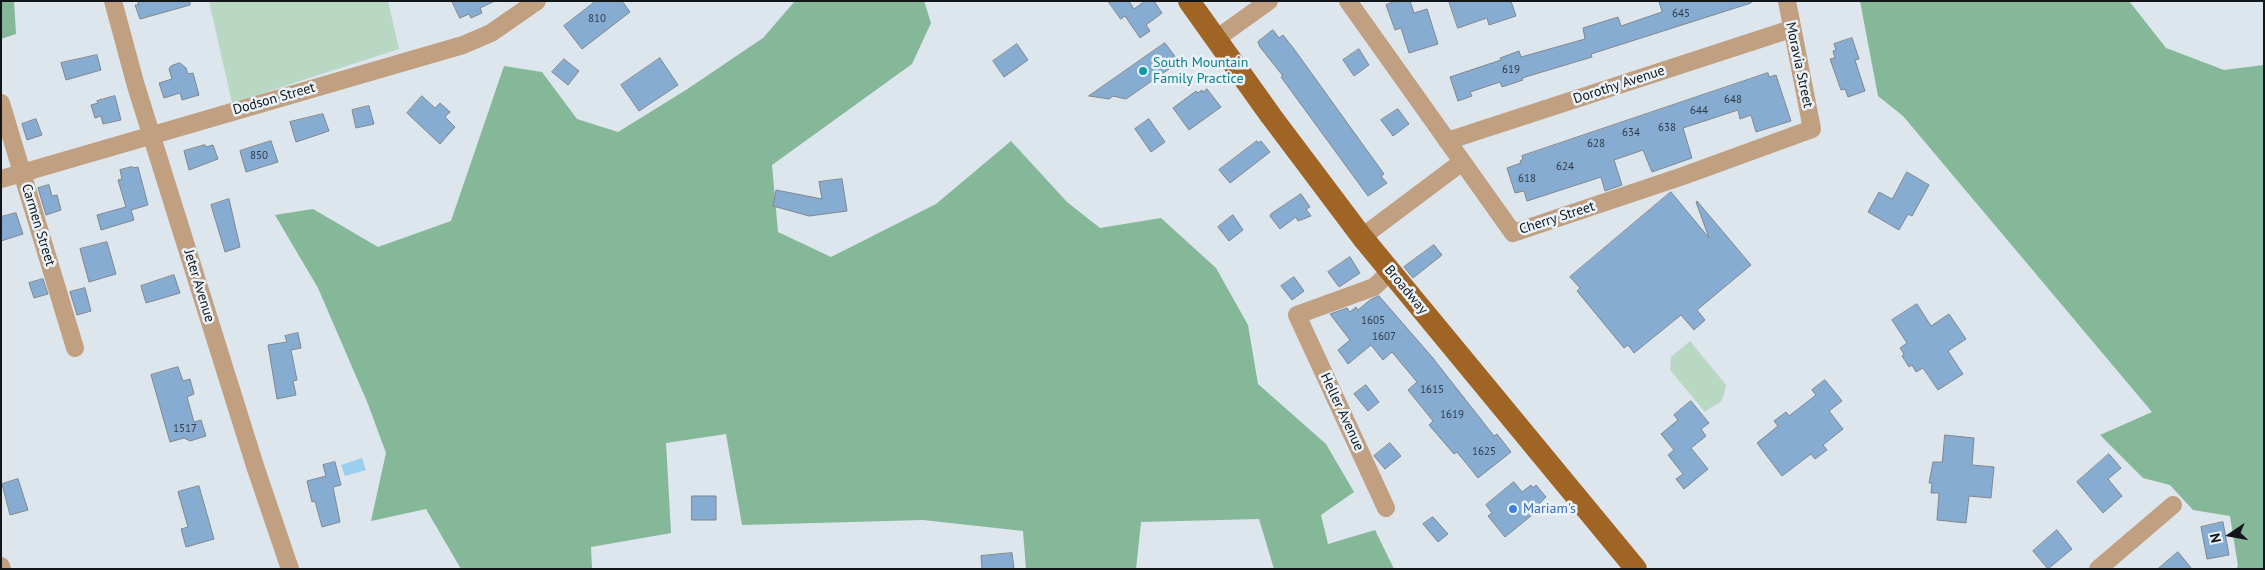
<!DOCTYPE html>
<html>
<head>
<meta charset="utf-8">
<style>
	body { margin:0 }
	#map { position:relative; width:2265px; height:570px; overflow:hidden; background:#dde5ed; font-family:"PT Sans",sans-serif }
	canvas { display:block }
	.frame { position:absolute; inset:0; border:2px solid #131619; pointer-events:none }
	.north { position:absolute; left:2205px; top:510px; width:50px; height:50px; -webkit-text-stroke:4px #eaf2fa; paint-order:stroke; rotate:258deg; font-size:14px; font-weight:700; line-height:20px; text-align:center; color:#131619 }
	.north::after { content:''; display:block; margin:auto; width:18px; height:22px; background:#131619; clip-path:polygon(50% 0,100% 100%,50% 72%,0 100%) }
</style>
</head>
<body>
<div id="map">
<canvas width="2265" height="570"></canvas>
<div class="frame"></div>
<div class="north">N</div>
</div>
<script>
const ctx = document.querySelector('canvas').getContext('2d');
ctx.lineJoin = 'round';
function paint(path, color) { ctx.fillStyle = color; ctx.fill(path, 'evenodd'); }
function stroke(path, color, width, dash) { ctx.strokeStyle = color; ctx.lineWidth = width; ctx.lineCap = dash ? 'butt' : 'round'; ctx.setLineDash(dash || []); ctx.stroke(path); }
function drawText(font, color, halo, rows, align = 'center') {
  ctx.font = font + ' "PT Sans",sans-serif'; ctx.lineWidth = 5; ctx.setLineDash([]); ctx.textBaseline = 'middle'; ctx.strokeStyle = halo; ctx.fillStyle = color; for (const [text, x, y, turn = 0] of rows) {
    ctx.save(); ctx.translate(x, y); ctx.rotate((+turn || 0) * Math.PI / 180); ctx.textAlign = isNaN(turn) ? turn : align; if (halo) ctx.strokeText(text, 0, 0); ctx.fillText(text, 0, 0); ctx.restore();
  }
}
const green = new Path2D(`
	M209 1H388L399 49 232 103Z
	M1690 341 1726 385C1721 410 1720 399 1705 412L1670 370 1671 357Z`);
const forest = new Path2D(`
	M1 1H14L16 34 1 39Z
	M795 1H924L931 23 912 64 772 165 778 232 831 257 936 204 1011 141 1067 202 1100 228 1161 218 1216 268 1248 325 1258 384 1326 444 1354 492 1321 515 1328 544 1375 530 1394 569H1274L1259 519 1141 522 1136 569H1026L1023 531 923 520 742 525 726 434 666 443 671 533 591 547 592 569H461L426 509 371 521 386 453 368 404 318 288 275 215 313 209 378 247 451 221 504 66 542 72 577 119 618 132 686 90 763 38Z
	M1860 1H2129L2166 48 2224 70 2264 65V569H2236L2238 566 2230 516 2193 510 2170 485 2143 478 2100 435 2152 412 1903 116 1878 96Z`);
const water = new Path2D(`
	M362 458 366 470 345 476 341 465Z`);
const building = new Path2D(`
	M138 1H190V5L140 19 135 5H138Z
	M452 1H495L480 8 482 13 471 18 469 14 460 18Z
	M596 1H622L630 12 582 49 564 26Z
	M1108 1H1129L1134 9 1145 1H1154L1162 13 1146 25 1150 31 1140 38 1125 16 1121 19Z
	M1396 1H1410L1414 13 1427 9 1438 44 1409 53 1401 28 1395 30 1386 5Z
	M1449 1H1511L1516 16 1489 25 1487 18 1458 28Z
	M1659 1H1751V3L1591 54 1592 57 1522 78 1523 80 1502 87 1500 82 1470 92 1472 96 1458 101 1450 77 1501 60 1500 58 1519 51 1521 57 1585 39 1583 28 1618 17 1621 26 1662 12Z
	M1273 30 1279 38 1283 35 1294 49 1384 174 1381 176 1387 183 1368 196 1281 77 1283 76 1260 47 1258 42Z
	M1852 38 1859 59 1855 60 1865 91 1848 97 1845 89 1841 90 1830 59 1835 58 1833 51 1836 50 1834 44Z
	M1165 43 1179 62 1126 99 1113 96 1109 99 1089 96Z
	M1017 44 1028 60 1004 77 993 61Z
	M1359 49 1369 65 1354 76 1343 60Z
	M97 55 101 70 66 80 61 63Z
	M660 58 678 85 639 111 621 85Z
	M564 59 579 71 568 85 552 72Z
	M180 63 186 68 188 74 193 73 199 95 182 100 180 93 164 98 159 83 172 79 169 69 171 66Z
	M1768 73 1769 77 1776 75 1791 121 1756 132 1751 115 1740 119 1738 110 1683 128 1692 158 1652 172 1643 150 1614 160 1622 185 1605 191 1601 177 1527 201 1524 191 1515 193 1507 168 1521 163 1520 161 1523 159 1522 156Z
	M1207 89 1221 107 1189 130 1173 108 1196 91 1198 93 1202 90 1203 92Z
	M115 96 121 120 103 124 101 116 95 118 91 105 98 103 97 101Z
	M422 96 435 108 440 103 450 112 445 117 455 127 440 144 407 113Z
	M369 106 374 124 356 128 352 110Z
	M1398 109 1409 124 1393 136 1381 120Z
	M323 114 329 131 296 142 290 122Z
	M36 119 42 135 27 140 22 124Z
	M1149 119 1165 142 1151 152 1135 129Z
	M271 141 278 162 246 172 240 151Z
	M1257 141 1258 143 1261 141 1270 152 1230 183 1219 170Z
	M205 145 206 147 213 145 218 159 189 170 184 151Z
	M132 167V168L138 167 148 205 131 210 134 220 101 230 97 215 126 207 118 180 122 179 120 170Z
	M1907 172 1929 185 1912 216 1908 214 1899 230 1868 212 1879 192 1892 199Z
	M842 179 847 211 809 216 773 206 776 190 822 199 819 182Z
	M49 185 52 196 57 195 61 210 46 215 38 188Z
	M1671 192 1709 238 1696 202 1697 201 1751 265 1697 310 1705 320 1694 330 1681 315 1634 353 1628 345 1624 348 1577 291 1580 288 1570 277Z
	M1301 194 1310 207 1306 209 1311 216 1298 221 1296 217 1280 229 1270 216 1271 214Z
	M229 199 240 247 225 252 211 205Z
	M16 213 23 234 1 241V217Z
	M1233 215 1243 230 1229 241 1218 227Z
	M107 242 116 274 89 282 80 249Z
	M1434 245 1442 255 1413 278 1404 267Z
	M1350 257 1360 273 1339 287 1328 272Z
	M174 275 180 293 146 303 141 286Z
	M1294 277 1304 291 1292 300 1281 286Z
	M43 279 48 294 34 298 29 283Z
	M85 288 91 311 77 315 70 292Z
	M1379 296 1432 357 1494 436 1497 434 1511 452 1478 478 1457 452 1454 454 1429 425 1433 421 1408 390 1417 382 1392 352 1383 360 1371 345 1348 364 1338 350 1350 340 1330 314 1347 308 1350 312 1356 307 1358 310 1370 300Z
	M1917 304 1931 326 1949 314 1966 339 1948 351 1963 374 1938 390 1923 368 1916 372 1912 365 1909 367 1902 356 1904 354 1900 348 1907 343 1892 320Z
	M298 333 301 348 291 350 297 380 293 381 296 395 277 399 268 345 287 342 285 336Z
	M178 367 183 381 190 379 194 394 187 397 194 422 201 420 206 436 190 441 184 438 170 442 151 375Z
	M1825 380 1842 401 1829 411 1843 429 1823 445 1827 450 1815 459 1811 454 1782 476 1757 443 1778 426 1774 421 1786 412 1789 416 1816 395 1812 390Z
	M1366 385 1379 402 1368 411 1354 394Z
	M1691 401 1709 423 1701 429 1706 436 1691 448 1708 469 1684 489 1676 479 1683 474 1668 455 1674 450 1661 434 1678 420 1674 415Z
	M1945 435 1974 438 1972 465 1994 467 1991 498 1969 496 1966 523 1937 520 1939 493H1931L1932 483H1929L1933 462H1942Z
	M1390 443 1401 456 1385 469 1374 456Z
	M2109 454 2121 468 2108 479 2122 496 2103 513 2077 482Z
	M335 462 341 485 333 487 340 522 322 527 315 501 312 502 307 481 326 476 323 465Z
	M18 479 28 510 10 515 2 484Z
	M1514 482 1522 492 1531 485 1533 488 1536 485 1546 497 1535 508 1537 511 1505 537 1488 516 1492 513 1486 505Z
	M199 486 214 539 186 547 181 529 188 527 178 492Z
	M692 496H716V520H692Z
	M1433 517 1448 534 1438 542 1423 524Z
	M2223 522 2229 555 2207 559 2201 527Z
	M2057 530 2072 549 2048 569 2033 551Z
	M2178 552 2192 569H2158Z
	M1012 553 1014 569H982L981 556Z`);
const minor = new Path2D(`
	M113 1 136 86 256 469 290 569
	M1348 1 1513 233 1683 176 1812 129 1787 1
	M1216 39 1269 1
	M1 103 75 348
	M1447 141 1791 29
	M1 179 463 45 491 33 537 1
	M1362 237 1462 162
	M1386 508 1297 315 1374 287 1391 271
	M1 566 2 569
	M2098 569 2173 505`);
const major = new Path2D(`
	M1189 1 1271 116 1362 237 1636 569`);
const markers = [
	[1143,71,5,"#0f9aa8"],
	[1513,509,5,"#3f7fe0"]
];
const numberNames = [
	["645",1681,14],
	["810",597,19],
	["619",1511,70],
	["648",1733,100],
	["644",1699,111],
	["638",1667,128],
	["634",1631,133],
	["628",1596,144],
	["850",259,156],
	["624",1565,167],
	["618",1527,179],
	["1605",1373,321],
	["1607",1384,337],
	["1615",1432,390],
	["1619",1452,415],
	["1517",185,429],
	["1625",1484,452]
];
const cultureNames = [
	["South Mountain",1153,63],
	["Family Practice",1153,79]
];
const streetNames = [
	["Moravia Street",1799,65,78],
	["Dorothy Avenue",1619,85,-18],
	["Dodson Street",274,99,-16],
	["Cherry Street",1557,218,-18],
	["Carmen Street",38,225,73],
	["Jeter Avenue",199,286,73],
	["Broadway",1406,290,50],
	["Heller Avenue",1342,412,65]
];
const shopNames = [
	["Mariam's",1523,509]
];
paint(green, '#b8d8c4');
paint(forest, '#85b799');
paint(water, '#9bcfed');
paint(building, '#87acd2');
stroke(building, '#80878e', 1);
stroke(minor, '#c1a081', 18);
stroke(major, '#a06524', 22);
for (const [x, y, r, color] of markers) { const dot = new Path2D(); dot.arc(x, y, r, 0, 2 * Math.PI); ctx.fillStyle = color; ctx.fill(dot); stroke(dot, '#eaf2fa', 2); }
drawText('11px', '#303c47', null, numberNames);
drawText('14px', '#0d838f', '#eaf2fa', cultureNames, 'left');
drawText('14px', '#131619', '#eaf2fa', streetNames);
drawText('14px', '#366cbe', '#eaf2fa', shopNames, 'left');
</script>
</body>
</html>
